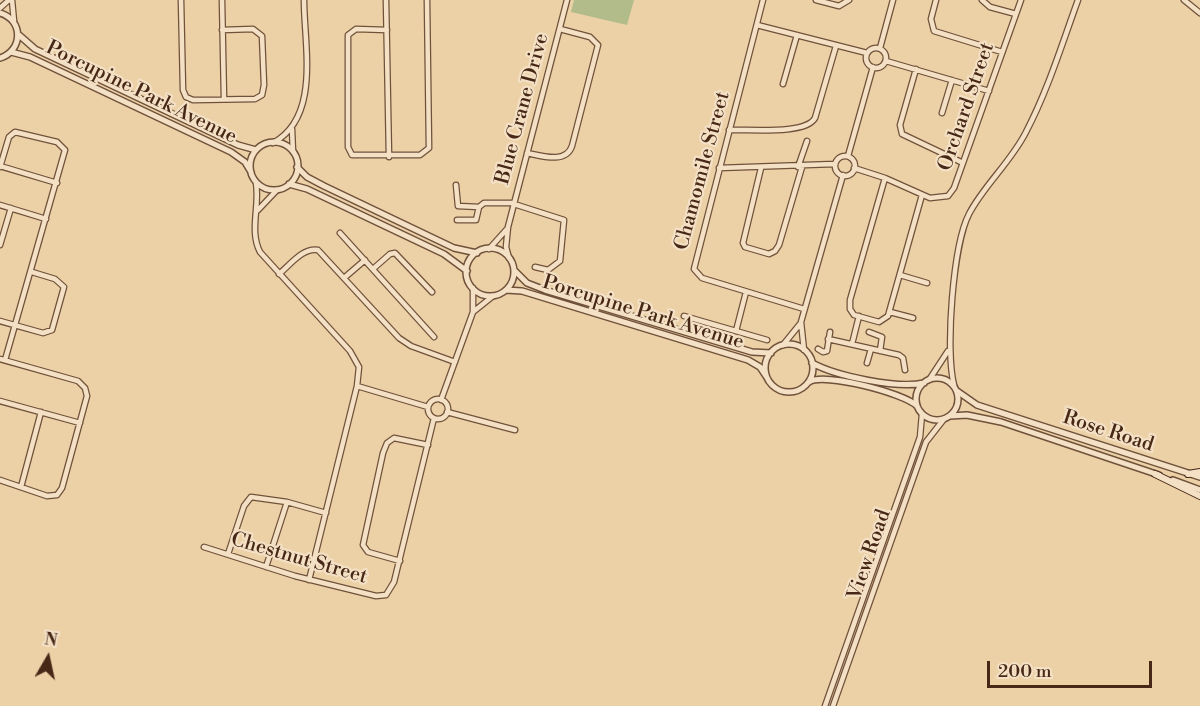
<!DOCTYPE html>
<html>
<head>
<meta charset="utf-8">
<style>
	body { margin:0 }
	#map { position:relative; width:1200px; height:706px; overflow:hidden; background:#ecd0a6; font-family:"Libre Bodoni",serif }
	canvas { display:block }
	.north { position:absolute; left:18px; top:628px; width:60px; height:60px; -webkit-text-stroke:4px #f3e0c5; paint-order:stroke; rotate:9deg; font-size:16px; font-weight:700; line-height:24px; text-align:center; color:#472817 }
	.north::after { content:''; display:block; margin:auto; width:21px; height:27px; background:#472817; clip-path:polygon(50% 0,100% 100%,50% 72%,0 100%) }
	.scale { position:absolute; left:987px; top:661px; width:165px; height:27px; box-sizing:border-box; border:3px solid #472817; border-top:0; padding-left:8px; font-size:18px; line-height:21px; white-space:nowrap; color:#472817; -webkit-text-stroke:4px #f3e0c5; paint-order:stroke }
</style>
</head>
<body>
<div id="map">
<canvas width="1200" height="706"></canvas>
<div class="north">N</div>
<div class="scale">200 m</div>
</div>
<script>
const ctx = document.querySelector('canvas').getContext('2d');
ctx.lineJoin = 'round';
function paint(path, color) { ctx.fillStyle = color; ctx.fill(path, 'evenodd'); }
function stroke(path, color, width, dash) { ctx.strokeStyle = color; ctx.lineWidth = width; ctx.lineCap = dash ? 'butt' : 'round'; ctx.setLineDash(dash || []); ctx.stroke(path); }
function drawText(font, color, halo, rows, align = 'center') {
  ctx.font = font + ' "Libre Bodoni",serif'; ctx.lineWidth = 4.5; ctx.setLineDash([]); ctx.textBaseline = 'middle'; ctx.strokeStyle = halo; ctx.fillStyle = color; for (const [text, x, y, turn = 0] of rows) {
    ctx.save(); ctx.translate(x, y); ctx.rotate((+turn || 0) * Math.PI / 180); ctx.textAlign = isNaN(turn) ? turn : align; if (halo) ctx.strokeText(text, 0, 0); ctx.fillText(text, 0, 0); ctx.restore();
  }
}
const green = new Path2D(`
	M574 0H634L627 25 571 12Z`);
const minor = new Path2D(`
	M12 0 14 21
	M181 0 183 90 186 97 193 100 255 99 262 95 264 85 262 36 253 29 222 30
	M222 0 224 99
	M386 0 389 157
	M763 0 694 269 702 278 804 309
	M816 0 839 6 849 0
	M936 0 931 19 934 31 1002 52
	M982 0 990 7 1016 14
	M1184 0 1200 13
	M0 8 9 0
	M757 25 867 53
	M387 30 356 29 348 35V147L352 155H420L429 148 427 0
	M880 48 893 0
	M866 58a10 10 0 1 1 20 0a10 10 0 1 1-20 0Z
	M886 61 989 91
	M916 69 900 125 902 134 963 163
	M783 84 797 35
	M942 113 952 80
	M292 129 293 152
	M729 130C749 129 806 135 815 118L836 46
	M273 143C321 117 304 45 304 0
	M527 153C542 156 566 164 572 146L598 45 590 37 560 29
	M848 156 873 67
	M835 166a10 10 0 1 1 20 0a10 10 0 1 1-20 0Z
	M0 166 57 183
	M0 167 9 137 15 132 57 142 65 150 5 360
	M798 167 807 141
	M719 168 835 164
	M761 168 743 243 745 247 769 254 775 251 779 245 802 167
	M854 168 885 178 930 198 948 196 954 188 1021 0
	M885 178 850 300V309L854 315 879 322 888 316 922 195
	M256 183C260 206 249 231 260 252L350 351 359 367 357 386 309 580
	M456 185 458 206 479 207
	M514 204 564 220 560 261 548 270 535 267
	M0 205 46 219
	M258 210 277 190
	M457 220H476L479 207 484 203H514
	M340 233 434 337
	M0 245 11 208
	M489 249 507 229
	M509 258 506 247 508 227 567 0
	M373 269 390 254 395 253 432 292
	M279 274C290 265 303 247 318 250L399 338 411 346 455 362
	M900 275 927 283
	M344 278 365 260
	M473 312 493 296
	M890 312 913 318
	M684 316 767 340
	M0 321 43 333 52 330 64 287 55 279 32 272
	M736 331 746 292
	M869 332 882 337 880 351
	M828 339 899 355 903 358 905 370
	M852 344 859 316
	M783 345 800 324
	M818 349 823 352 827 351 830 332
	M804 350 801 322 843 175
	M0 359 78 381 85 388 87 396 62 488 57 495 47 496 0 480
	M867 363 871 349
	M929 380 948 351
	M954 385C945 351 953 245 969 214 984 185 1011 162 1026 132 1048 90 1062 44 1078 0
	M357 386 428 407
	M428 409a10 10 0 1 1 20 0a10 10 0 1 1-20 0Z
	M441 400 473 312V288
	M0 401 80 423
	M447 412 515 430
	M21 487 41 412
	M204 547 295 576 376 596 386 595 394 582 434 418
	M228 554 244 506 251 497 287 502 326 513
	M400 561 368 552 363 545 383 453 387 443 394 438 428 445
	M266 567 287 502
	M825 706 920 437 922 414
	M833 706 926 442 944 419`);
const tertiary = new Path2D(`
	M0 13C24 20 23 51 0 58
	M19 35 35 49 238 145 256 150
	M11 52 30 57 231 152 245 162 251 172
	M250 166a24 24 0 1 1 48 0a24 24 0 1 1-48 0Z
	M297 167 307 177 324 186 454 248 477 253
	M289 184 307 189 444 254 467 271
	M466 272a24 24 0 1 1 48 0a24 24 0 1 1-48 0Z
	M514 270 527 283 545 290 752 352 771 353
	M506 290 522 291 748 360 760 367 766 376
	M765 368a24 24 0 1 1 48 0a24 24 0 1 1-48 0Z
	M812 363C836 376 897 389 924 383
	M916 399a21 21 0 1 1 42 0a21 21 0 1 1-42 0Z
	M809 382C823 372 904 393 917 406
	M957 391 977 405 1200 477
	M950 416 967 415 1001 422 1159 475
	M1173 480 1200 490`);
const secondary = new Path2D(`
	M1155 474 1200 496
	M1188 474 1200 472`);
const streetNames = [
	["Porcupine Park Avenue",141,93,26],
	["Orchard Street",967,107,-71],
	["Blue Crane Drive",523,109,-75],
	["Chamomile Street",703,171,-75],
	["Porcupine Park Avenue",643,313,17],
	["Rose Road",1108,432,18],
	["View Road",870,555,-71],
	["Chestnut Street",299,559,16]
];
paint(green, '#b2bc8b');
stroke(minor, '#70523b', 7);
stroke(tertiary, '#70523b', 8);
stroke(secondary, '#472817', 8);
stroke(minor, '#f3e0c5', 4.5);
stroke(tertiary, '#f3e0c5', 5);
stroke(secondary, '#f3e0c5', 6);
drawText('20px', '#472817', '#f3e0c5', streetNames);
</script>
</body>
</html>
